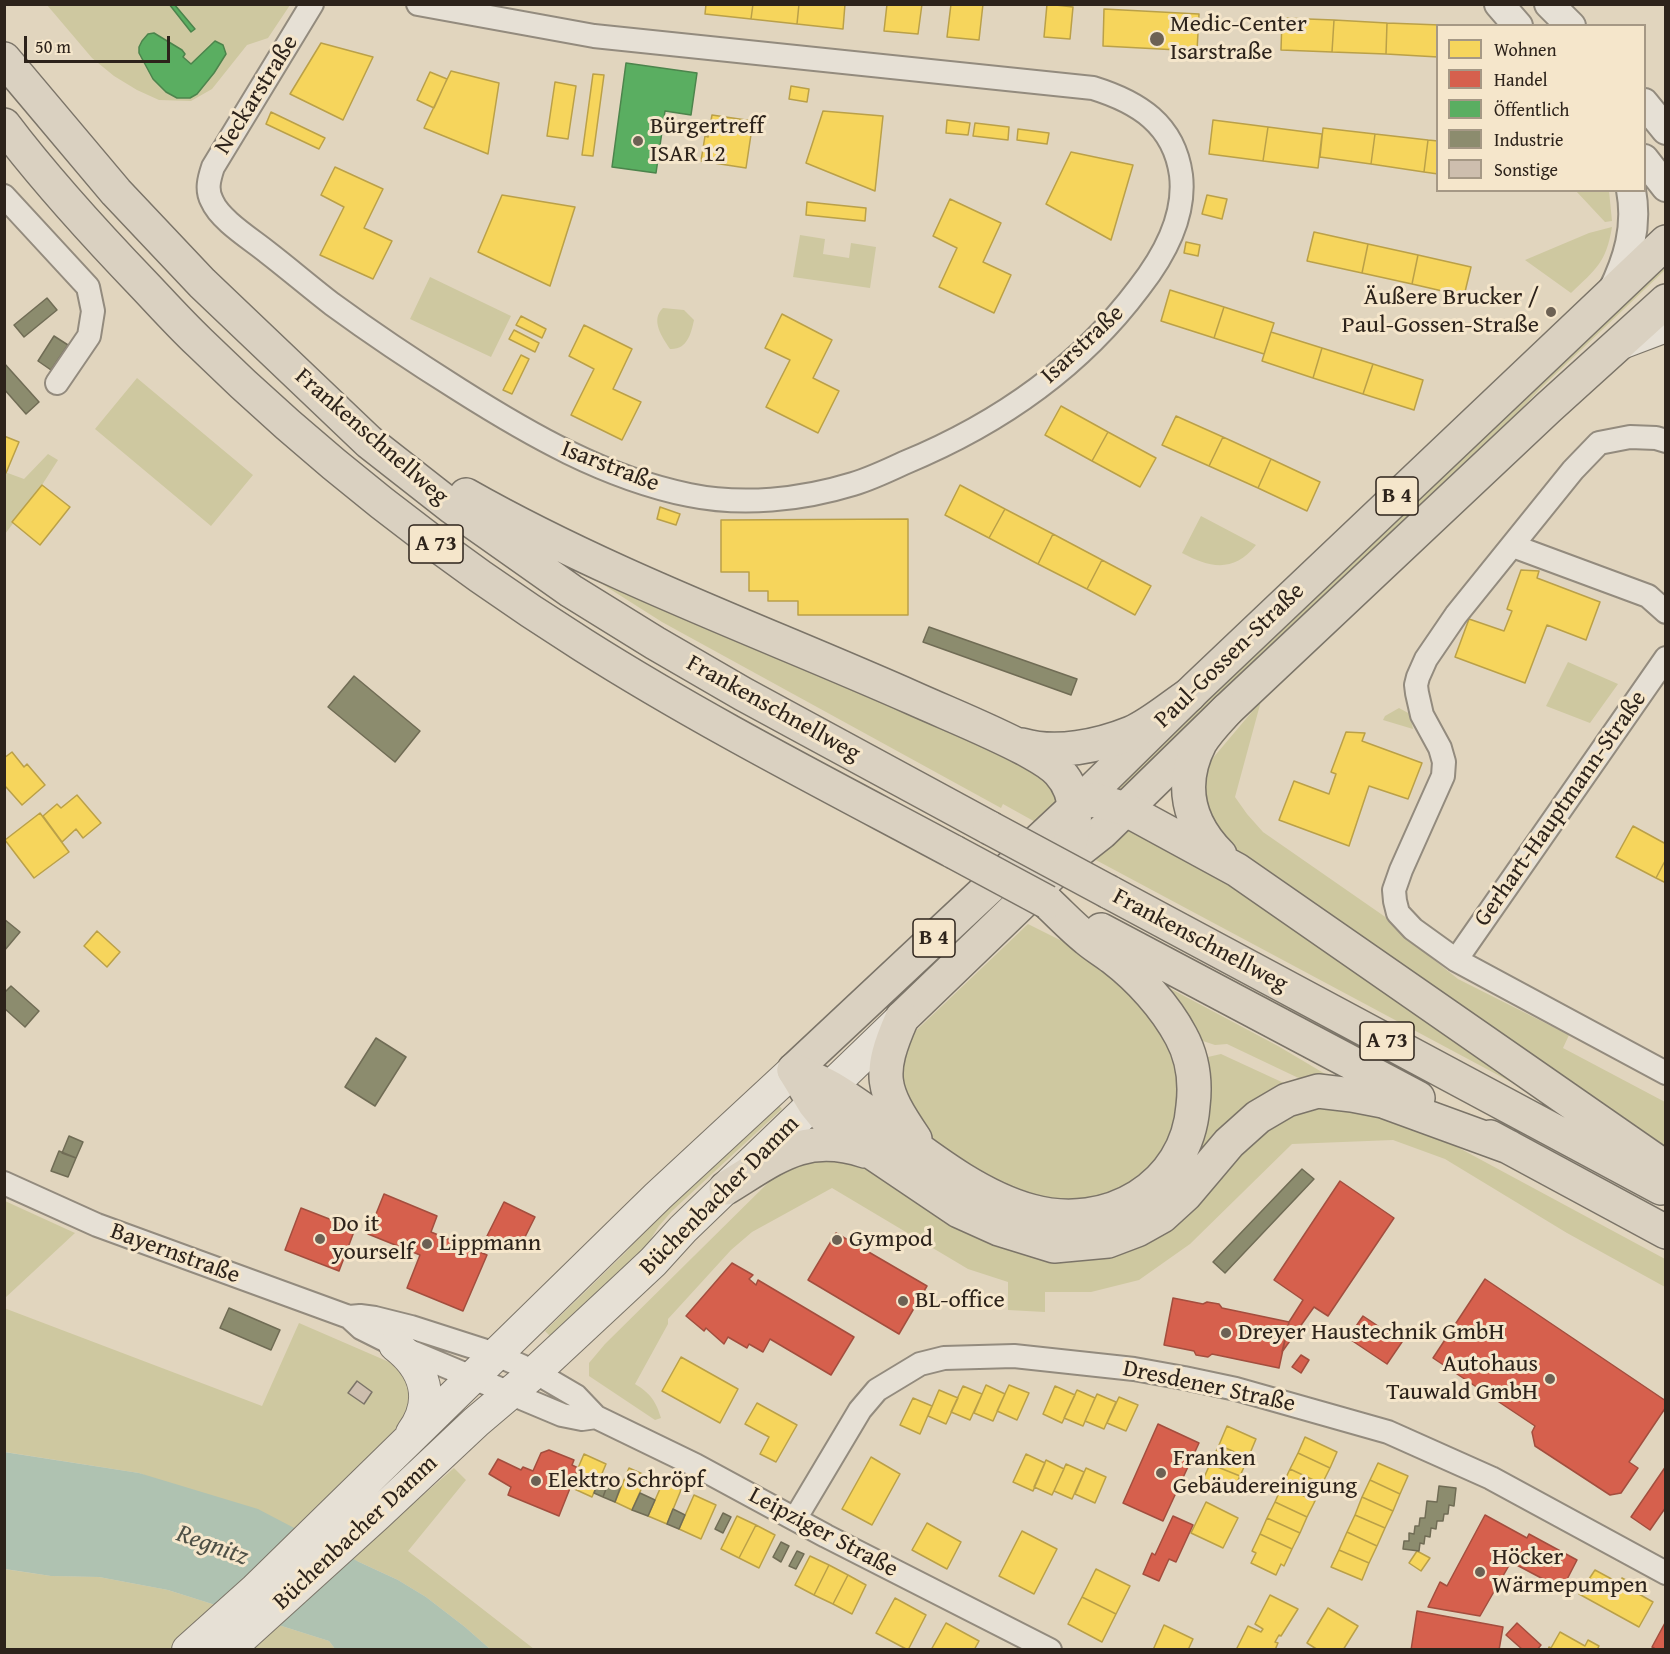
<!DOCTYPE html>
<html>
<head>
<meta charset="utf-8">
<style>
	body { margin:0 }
	#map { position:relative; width:1670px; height:1654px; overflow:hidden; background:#e1d5be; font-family:"Gentium Book Plus",serif }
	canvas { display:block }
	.frame { position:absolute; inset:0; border:6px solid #2d231b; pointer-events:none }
	.legend { position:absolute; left:1436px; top:24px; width:210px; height:168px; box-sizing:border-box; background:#f5e6cb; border:2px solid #a59885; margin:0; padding:8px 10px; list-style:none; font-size:18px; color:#2d231b }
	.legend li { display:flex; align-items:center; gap:12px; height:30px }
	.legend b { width:30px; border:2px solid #a59885 }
	.scale { position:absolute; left:24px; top:36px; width:146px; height:27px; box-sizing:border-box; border:3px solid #2d231b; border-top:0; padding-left:8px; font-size:18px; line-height:21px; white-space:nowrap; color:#2d231b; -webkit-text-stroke:4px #f5e6cb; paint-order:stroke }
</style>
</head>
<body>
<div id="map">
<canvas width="1670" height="1654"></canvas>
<div class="frame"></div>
<ul class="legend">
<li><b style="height:16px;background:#f6d55c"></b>Wohnen</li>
<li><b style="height:16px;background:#d6604d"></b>Handel</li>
<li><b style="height:16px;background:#5aae61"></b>Öffentlich</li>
<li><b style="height:16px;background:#8c8c6e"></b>Industrie</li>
<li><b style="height:16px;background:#cdbeae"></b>Sonstige</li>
</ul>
<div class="scale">50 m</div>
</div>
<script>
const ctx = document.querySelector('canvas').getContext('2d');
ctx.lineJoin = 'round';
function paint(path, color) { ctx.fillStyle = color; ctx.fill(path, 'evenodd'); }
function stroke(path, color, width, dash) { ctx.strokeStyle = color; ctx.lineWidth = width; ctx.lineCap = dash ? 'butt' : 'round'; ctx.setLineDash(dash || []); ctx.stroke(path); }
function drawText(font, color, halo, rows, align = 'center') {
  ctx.font = font + ' "Gentium Book Plus",serif'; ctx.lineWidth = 6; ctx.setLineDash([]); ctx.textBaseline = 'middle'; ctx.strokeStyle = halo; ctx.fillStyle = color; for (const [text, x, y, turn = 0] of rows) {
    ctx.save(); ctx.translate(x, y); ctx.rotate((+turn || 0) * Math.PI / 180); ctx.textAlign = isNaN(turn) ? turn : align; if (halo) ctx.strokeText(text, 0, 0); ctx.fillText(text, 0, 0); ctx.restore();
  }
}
const green = new Path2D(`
	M47 5H290L268 38 247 45 212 89 191 101 159 100 137 90 114 76 92 58Z
	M1576 191H1609L1612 221 1605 222Z
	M1612 227C1606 263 1596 269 1571 293L1525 260 1589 233Z
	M800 235 825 239 823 254 849 258 851 243 876 247 870 288 793 277Z
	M1662 266 1665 270 1540 389 1488 444 1122 790 1112 786Z
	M430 277 511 316 491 357 410 319Z
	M663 308 684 310 694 320C691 334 687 350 670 349 662 337 650 320 663 308Z
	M137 378 253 475 211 526 95 429Z
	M48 454 58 460 42 485 5 534V472L24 479Z
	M1201 516 1256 545C1234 573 1210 568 1182 553Z
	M580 570 1043 771 1062 803 1039 824 1003 804 1001 808 662 622Z
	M1568 662 1618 684 1590 723 1546 706Z
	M1261 701 1235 797 1247 814 1263 832 1394 923 1414 944 1458 979 1569 1035 1563 1048 1665 1102V1154L1221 839 1202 804 1207 765Z
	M1399 708 1410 714 1413 729 1383 720 1385 716Z
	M1133 823 1176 846 1516 1075 1511 1082 1094 859Z
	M1028 924 1060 940 1065 934 1080 943 1175 1041 1183 1123 1143 1182 1066 1208 994 1181 925 1134 901 1107V1045Z
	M1158 982 1278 1046 1332 1078 1309 1083 1227 1044 1215 1045 1191 1037Z
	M1221 1054 1286 1084 1145 1204 1199 1059Z
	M1327 1101 1409 1121 1665 1259V1287L1567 1233 1445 1159 1393 1140 1292 1144 1190 1244 1139 1280 1091 1292H1045V1312L1008 1310V1282L968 1269 832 1188 752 1232 731 1250 668 1319V1324L635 1384C650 1393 656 1401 661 1418L655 1420 589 1376V1363L605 1344 784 1167 792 1161 850 1156 1039 1253 1272 1119Z
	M778 1104 782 1109 672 1211 659 1226 645 1248 552 1338 545 1331 625 1253 648 1227Z
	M5 1201 75 1233 5 1298Z
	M4 1308 262 1406 299 1323 396 1365 404 1373 411 1395 407 1422 342 1486 383 1530 454 1468 466 1480 408 1551 534 1649H490L465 1627 426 1597 398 1580 359 1562 139 1473 5 1452Z
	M4 1569 51 1576 99 1577 168 1590 329 1641 335 1649H5Z`);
const water = new Path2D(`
	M4 1452 139 1473 258 1509 359 1562 398 1580 426 1597 465 1627 490 1649H335L329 1641 168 1590 99 1577 51 1576 5 1569Z`);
const homes = new Path2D(`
	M706 4H753L751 19 705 14Z
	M753 4H799L797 24 751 19Z
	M799 4H845L843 29 797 24Z
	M887 4H922L918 34 884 31Z
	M951 4H983L979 40 947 37Z
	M1047 4 1073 7 1070 39 1044 37Z
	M1104 9 1199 14 1197 51 1103 46Z
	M1282 18 1334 20 1332 52 1281 50Z
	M1334 20 1387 23 1386 54 1332 52Z
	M1387 23 1440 25 1438 26V57L1386 54Z
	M321 43 373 57 343 120 290 94Z
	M451 71 499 83 488 154 424 128Z
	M430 72 447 79 434 108 417 100Z
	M593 74 604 75 593 156 582 155Z
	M555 82 576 86 568 139 547 136Z
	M791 86 809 89 807 102 789 99Z
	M823 111 883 116 875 191 806 163Z
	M271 112 325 138 319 149 266 124Z
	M712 115 753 121 746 168 701 161 705 136 708 137Z
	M947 120 970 123 968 135 946 133Z
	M1213 120 1268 127 1263 161 1209 154Z
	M975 123 1009 127 1008 140 973 136Z
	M1268 127 1322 134 1318 168 1263 161Z
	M1323 128 1375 134 1371 164 1320 157Z
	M1018 129 1049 133 1047 144 1017 140Z
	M1375 134 1428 140 1424 172 1371 164Z
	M1428 140 1438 141V174L1424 172Z
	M1071 152 1133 165 1111 240 1046 204Z
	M335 167 383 189 364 228 392 241 373 279 320 255 344 207 321 195Z
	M502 195 575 207 550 286 478 252Z
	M1207 195 1227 199 1222 219 1202 214Z
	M950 199 1001 223 983 262 1011 275 994 313 939 287 957 248 933 236Z
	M807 202 866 208 865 221 806 215Z
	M1314 232 1368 244 1362 273 1307 261Z
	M1186 242 1200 245 1198 256 1184 253Z
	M1368 244 1418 255 1412 284 1362 273Z
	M1418 255 1471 267 1464 296 1412 284Z
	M1170 290 1224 307 1214 338 1161 321Z
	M1224 307 1274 323 1264 354 1214 338Z
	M782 314 832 340 813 378 839 391 818 433 766 407 790 360 765 348Z
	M521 316 546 329 542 338 516 325Z
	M584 325 632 349 613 389 641 402 622 440 571 415 594 369 569 356Z
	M514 330 539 343 535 352 509 339Z
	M1271 332 1322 348 1313 378 1262 361Z
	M1322 348 1373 364 1363 394 1313 378Z
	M521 355 529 359 512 394 503 390Z
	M1373 364 1423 380 1414 410 1363 394Z
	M1061 406 1108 432 1092 461 1045 435Z
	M1176 416 1223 437 1209 466 1162 445Z
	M1108 432 1156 458 1140 487 1092 461Z
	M4 436 19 442 6 473 4 472Z
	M1223 437 1271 459 1258 488 1209 466Z
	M1271 459 1320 482 1307 511 1258 488Z
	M42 485 70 507 40 545 12 522Z
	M960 485 1005 509 989 538 945 515Z
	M660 507 680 514 676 525 657 519Z
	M1005 509 1053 534 1038 564 989 538Z
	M908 519V615H798V601H768V591H749V572H721V520Z
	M1053 534 1102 560 1087 589 1038 564Z
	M1102 560 1151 586 1135 615 1087 589Z
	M1521 570 1539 571 1537 578 1600 602 1586 640 1547 625 1525 683 1455 657 1469 619 1504 631 1512 611 1507 609Z
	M1346 732 1365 733 1362 741 1422 763 1408 799 1369 786 1349 846 1279 820 1294 781 1329 794 1336 774 1331 772Z
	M12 752 24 767 27 764 45 785 22 805 6 787 4 788V758Z
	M77 795 101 823 83 838 76 829 62 842 43 816 57 804 61 808Z
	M40 813 69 852 34 878 5 840Z
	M1633 826 1666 844V859L1656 878 1616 857Z
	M1666 859V883L1656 878Z
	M97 931 120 952 107 967 84 946Z
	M681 1357 738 1389 720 1423 662 1391Z
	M986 1385 1005 1394 993 1421 974 1413Z
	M1009 1385 1029 1393 1017 1420 997 1411Z
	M963 1386 982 1394 970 1420 951 1412Z
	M1055 1386 1075 1395 1062 1423 1043 1414Z
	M939 1390 958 1398 946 1424 928 1416Z
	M1077 1390 1095 1398 1083 1426 1064 1418Z
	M1097 1394 1116 1402 1104 1429 1085 1421Z
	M1119 1397 1138 1405 1126 1431 1107 1423Z
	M913 1398 932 1406 920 1434 900 1425Z
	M757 1403 797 1425 776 1462 760 1454 769 1437 745 1424Z
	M1227 1426 1256 1439 1248 1458 1219 1445Z
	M1305 1437 1337 1452 1330 1468 1298 1453Z
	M1219 1445 1248 1458 1240 1476 1210 1464Z
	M1298 1453 1330 1468 1322 1484 1290 1469Z
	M584 1454 606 1464 592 1497 570 1487Z
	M1026 1454 1045 1463 1033 1491 1013 1482Z
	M871 1457 900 1474 872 1525 842 1509Z
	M1046 1460 1064 1469 1052 1495 1034 1487Z
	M1378 1463 1408 1476 1400 1494 1370 1480Z
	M1066 1464 1084 1472 1072 1499 1054 1491Z
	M1210 1464 1240 1476 1231 1495 1202 1482Z
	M629 1468 647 1476 632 1510 615 1502Z
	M1086 1468 1106 1477 1095 1503 1075 1494Z
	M1290 1469 1322 1484 1315 1501 1282 1486Z
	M1370 1480 1400 1494 1393 1511 1362 1497Z
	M663 1482 681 1490 667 1524 648 1516Z
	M1282 1486 1315 1501 1307 1517 1275 1502Z
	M694 1495 716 1505 701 1539 679 1529Z
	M1362 1497 1393 1511 1385 1528 1355 1515Z
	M1206 1502 1238 1518 1223 1548 1191 1533Z
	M1275 1502 1307 1517 1300 1533 1267 1518Z
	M1355 1515 1385 1528 1377 1546 1347 1532Z
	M737 1516 756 1525 739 1558 721 1549Z
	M1267 1518 1300 1533 1292 1549 1260 1534Z
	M927 1523 961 1542 947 1569 912 1550Z
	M756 1525 775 1535 759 1568 739 1558Z
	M1022 1531 1057 1549 1034 1594 999 1576Z
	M1347 1532 1377 1546 1369 1563 1339 1550Z
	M1260 1534 1292 1549 1284 1566 1281 1564 1276 1575 1251 1563 1256 1553 1252 1551Z
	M1339 1550 1369 1563 1362 1580 1331 1567Z
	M1417 1551 1430 1558 1421 1571 1409 1563Z
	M810 1556 829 1565 814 1595 795 1585Z
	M829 1565 848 1575 833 1604 814 1595Z
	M1096 1569 1130 1586 1116 1614 1082 1597Z
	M1595 1570 1619 1583 1622 1578 1633 1584 1630 1589 1653 1602 1639 1627 1579 1594Z
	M848 1575 866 1585 852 1614 833 1604Z
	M1270 1595 1298 1609 1281 1636 1279 1635 1275 1642 1278 1643 1275 1650H1236L1248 1626 1261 1632 1263 1629 1255 1624Z
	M1082 1597 1116 1614 1102 1642 1068 1624Z
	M895 1598 926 1615 908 1650 876 1633Z
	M1328 1608 1358 1626 1343 1650H1318L1307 1643Z
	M946 1623 979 1641 974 1650H931Z
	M1164 1625 1193 1639 1188 1650H1153Z
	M1560 1632 1585 1646 1588 1640 1599 1646 1597 1650H1548L1549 1647 1551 1648Z`);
const shops = new Path2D(`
	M1340 1181 1394 1218 1328 1316 1314 1307 1282 1352 1289 1322 1303 1300 1274 1280Z
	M384 1194 437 1216 431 1232 487 1255 463 1311 407 1288 420 1255 368 1234Z
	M504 1202 535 1217 518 1251 487 1236Z
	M301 1208 355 1229 339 1271 285 1250Z
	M836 1233 927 1286 899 1334 808 1280Z
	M732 1263 753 1275 749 1279 756 1285 758 1280 854 1337 831 1375 770 1339 763 1352 749 1344 747 1348 728 1337 724 1344 706 1328 704 1331 686 1316Z
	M1485 1279 1666 1401V1407L1629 1462 1638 1468 1621 1493 1610 1495 1535 1446 1532 1432 1535 1426 1433 1358Z
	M1173 1298 1203 1304 1207 1302 1219 1304 1222 1308 1289 1322 1279 1368 1212 1354 1208 1357 1196 1355 1194 1351 1164 1345Z
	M1363 1316 1402 1342 1387 1364 1348 1338Z
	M1301 1355 1309 1360 1301 1373 1292 1367Z
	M1158 1424 1199 1443 1163 1521 1123 1503Z
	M549 1450 574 1460 572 1465 578 1468 559 1516 508 1495 511 1487 489 1474 498 1459 521 1470 523 1467 533 1471 541 1453Z
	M1666 1466V1507L1650 1530 1631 1517Z
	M1485 1515 1527 1538 1529 1534 1577 1560 1562 1589 1511 1562 1480 1616 1428 1607 1440 1582 1447 1586Z
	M1173 1516 1193 1525 1176 1562 1169 1559 1159 1581 1143 1574 1152 1553 1155 1555Z
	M1417 1611 1503 1627 1499 1650H1411Z
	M1666 1621V1650H1657L1652 1647Z
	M1517 1623 1541 1645 1537 1650H1523L1506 1635Z`);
const public = new Path2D(`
	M169 4H174L195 29 191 32Z
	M154 33 182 50 185 54 183 57 191 64 215 41 223 45 226 54 214 73 197 94 190 98H177L166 92 153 79 139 53V47L142 41 148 34Z
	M626 63 697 73 691 115 665 111 656 173 612 167Z`);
const industry = new Path2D(`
	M47 298 57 310 24 337 14 325Z
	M54 336 68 345 51 370 38 361Z
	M4 363 39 402 26 414 4 389Z
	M929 627 1077 679 1071 695 923 642Z
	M354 676 420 731 395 762 328 707Z
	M4 919 20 932 4 951Z
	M11 986 39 1011 25 1027 4 1008V993Z
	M376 1038 406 1057 375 1106 345 1087Z
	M69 1136 83 1142 76 1158 62 1153Z
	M59 1151 76 1158 68 1177 51 1171Z
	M1302 1169 1314 1179 1225 1273 1213 1262Z
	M229 1308 280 1330 271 1350 220 1328Z
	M600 1478 609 1481 603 1497 594 1493Z
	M609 1481 621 1486 615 1502 603 1497Z
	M1439 1486 1456 1488 1454 1506 1449 1505 1448 1514H1444L1443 1521H1437L1436 1529 1431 1528 1430 1537 1425 1536 1424 1544 1420 1543 1419 1551 1403 1549 1404 1541H1409V1533L1414 1534 1415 1526H1419L1420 1518H1425L1427 1501 1437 1502Z
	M640 1493 655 1500 648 1516 632 1510Z
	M673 1509 685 1515 679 1529 667 1524Z
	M723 1513 731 1517 723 1533 715 1529Z
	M781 1542 789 1546 781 1562 773 1557Z
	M797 1551 804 1554 796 1569 789 1566Z`);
const building = new Path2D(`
	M357 1381 372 1392 364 1404 348 1393Z`);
const minor = new Path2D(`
	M312 4 213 167C209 179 206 190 212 201 220 220 251 239 267 252 289 269 310 287 332 304 373 334 415 362 458 389 529 434 605 478 689 495 742 506 801 500 853 484 870 479 887 471 904 463 996 425 1079 368 1139 288 1164 256 1186 217 1181 175 1174 124 1138 102 1093 88L594 36 418 4
	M4 196 88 287 93 311 89 336 57 383
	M1666 441 1656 438 1630 437 1599 443 1573 470 1456 615 1426 659 1418 677 1416 685 1417 693 1422 715 1440 748 1444 762 1443 776 1401 870 1394 890 1395 901 1398 913 1413 929 1456 960 1666 1073
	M1513 546 1648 596 1666 612
	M1456 960 1666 658
	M4 1183 97 1225 349 1317 361 1328 395 1345 562 1415 582 1419 596 1417
	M349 1317 360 1316 375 1318 411 1327 495 1354 535 1372 576 1396 596 1417 695 1465 826 1536 1050 1650
	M795 1519 860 1410 877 1390 920 1364 944 1358 1014 1356 1134 1369 1184 1378 1236 1389 1388 1432 1491 1478 1666 1573`);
const tertiary = new Path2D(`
	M1499 4 1518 26
	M1549 4 1571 26
	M1644 103 1666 130
	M1644 159 1666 187
	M1612 292C1628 260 1638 227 1631 190`);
const secondary = new Path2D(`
	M1621 343 1666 326
	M395 1345C425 1368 436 1400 412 1433
	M188 1650 255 1590 658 1196 794 1070
	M228 1650 377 1515 476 1422 535 1372 622 1291 653 1262 683 1229 902 1018`);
const primary = new Path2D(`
	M902 1018 1064 862 1102 832 1227 710 1548 408 1666 301
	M794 1070 1075 807 1196 688 1666 242`);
const motorway = new Path2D(`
	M4 59 116 192 202 283 369 442 452 507 571 591 655 643 743 694 990 828
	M4 125C47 182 95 234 144 285 162 304 180 324 199 342 315 456 445 558 583 645 703 721 829 785 954 852
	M466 495C609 576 764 632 913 698 951 715 989 730 1025 749 1037 756 1050 762 1059 772 1083 798 1075 832 1064 862
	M1022 745C1056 755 1099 746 1131 733 1150 725 1171 707 1189 695
	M1079 802 1096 800 1125 809 1237 870 1666 1168
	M1220 855C1188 823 1179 784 1200 743 1207 731 1218 720 1227 710
	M1109 892 1661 1188
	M1101 930 1418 1098
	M902 1018C877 1075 881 1089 915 1139
	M794 1070 814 1103 827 1119 873 1153 959 1211 999 1229 1054 1246 1108 1241 1137 1230 1162 1216 1185 1195 1229 1143 1258 1117 1287 1100 1318 1091 1352 1095 1383 1101 1509 1147
	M794 1070C806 1076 819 1081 831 1088 895 1126 958 1191 1031 1211 1107 1232 1187 1187 1193 1106 1196 1081 1193 1058 1181 1036 1165 1006 1139 978 1113 958 1104 951 1095 946 1087 939 1073 928 1060 914 1047 902
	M1490 1137 1666 1232
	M726 1188C775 1158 805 1131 865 1151`);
const motorwayBridge = new Path2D(`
	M990 828 1109 892
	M954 852 1047 902`);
const markers = [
	[1157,39,8,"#6c6154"],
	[638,141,6,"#6c6154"],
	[1551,312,6,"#6c6154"],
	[320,1239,6,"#6c6154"],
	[837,1240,6,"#6c6154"],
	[427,1244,6,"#6c6154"],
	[903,1301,6,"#6c6154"],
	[1226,1333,6,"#6c6154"],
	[1550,1379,6,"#6c6154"],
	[1161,1473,6,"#6c6154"],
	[536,1481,6,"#6c6154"],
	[1480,1572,6,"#6c6154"]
];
const shields = [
	[1397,496,42],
	[436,544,54],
	[934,938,42],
	[1387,1041,54]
];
const shieldNames = [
	["B 4",1397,496],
	["A 73",436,544],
	["B 4",934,938],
	["A 73",1387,1041]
];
const poiNames = [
	["Medic-Center",1170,25],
	["Isarstraße",1170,53],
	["Bürgertreff",650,127],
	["ISAR 12",650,155],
	["Äußere Brucker /",1539,298,"right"],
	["Paul-Gossen-Straße",1539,326,"right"],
	["Do it",332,1225],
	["yourself",332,1253],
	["Gympod",849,1240],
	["Lippmann",439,1244],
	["BL-office",915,1301],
	["Dreyer Haustechnik GmbH",1238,1333],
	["Autohaus",1538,1365,"right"],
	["Tauwald GmbH",1538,1393,"right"],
	["Franken",1173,1459],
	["Gebäudereinigung",1173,1487],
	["Elektro Schröpf",548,1481],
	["Höcker",1492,1558],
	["Wärmepumpen",1492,1586]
];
const streetNames = [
	["Neckarstraße",257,95,-58],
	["Isarstraße",1083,345,-43],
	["Frankenschnellweg",371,437,41],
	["Isarstraße",610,467,21],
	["Paul-Gossen-Straße",1230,656,-44],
	["Frankenschnellweg",773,709,29],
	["Gerhart-Hauptmann-Straße",1561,809,-55],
	["Frankenschnellweg",1200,941,28],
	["Büchenbacher Damm",720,1196,-45],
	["Bayernstraße",175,1254,20],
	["Dresdener Straße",1209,1387,12],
	["Büchenbacher Damm",356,1533,-43],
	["Leipziger Straße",823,1533,28]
];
const waterNames = [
	["Regnitz",212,1546,20]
];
paint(green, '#cec8a0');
paint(water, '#afc2b1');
paint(homes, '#f6d55c');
stroke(homes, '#baa048', 1.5);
paint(shops, '#d6604d');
stroke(shops, '#a34e3e', 1.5);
paint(public, '#5aae61');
stroke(public, '#4c844c', 1.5);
paint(industry, '#8c8c6e');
stroke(industry, '#706c55', 1.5);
paint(building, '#cdbeae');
stroke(building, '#7b7468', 1.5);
stroke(minor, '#938b7e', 26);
stroke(tertiary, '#938b7e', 32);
stroke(secondary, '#7b7468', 34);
stroke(primary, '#7b7468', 36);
stroke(motorway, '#7b7468', 36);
stroke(minor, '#e6e0d5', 22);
stroke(tertiary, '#e6e0d5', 28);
stroke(secondary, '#e6e0d5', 32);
stroke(primary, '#dad1c1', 33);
stroke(motorway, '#dad1c1', 33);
stroke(motorwayBridge, '#7b7468', 36, []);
stroke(motorwayBridge, '#dad1c1', 33);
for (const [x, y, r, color] of markers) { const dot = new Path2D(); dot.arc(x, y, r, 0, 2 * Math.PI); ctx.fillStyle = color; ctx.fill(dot); stroke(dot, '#f5e6cb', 2); }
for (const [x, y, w] of shields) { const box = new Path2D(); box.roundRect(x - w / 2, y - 19, w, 38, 4.5); ctx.fillStyle = '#f5e6cb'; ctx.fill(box); stroke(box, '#2d231b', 1.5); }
drawText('bold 22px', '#2d231b', null, shieldNames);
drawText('24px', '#2d231b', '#f5e6cb', poiNames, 'left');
drawText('24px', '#2d231b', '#f5e6cb', streetNames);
drawText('italic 26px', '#4e5046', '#f5e6cb', waterNames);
</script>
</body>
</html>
